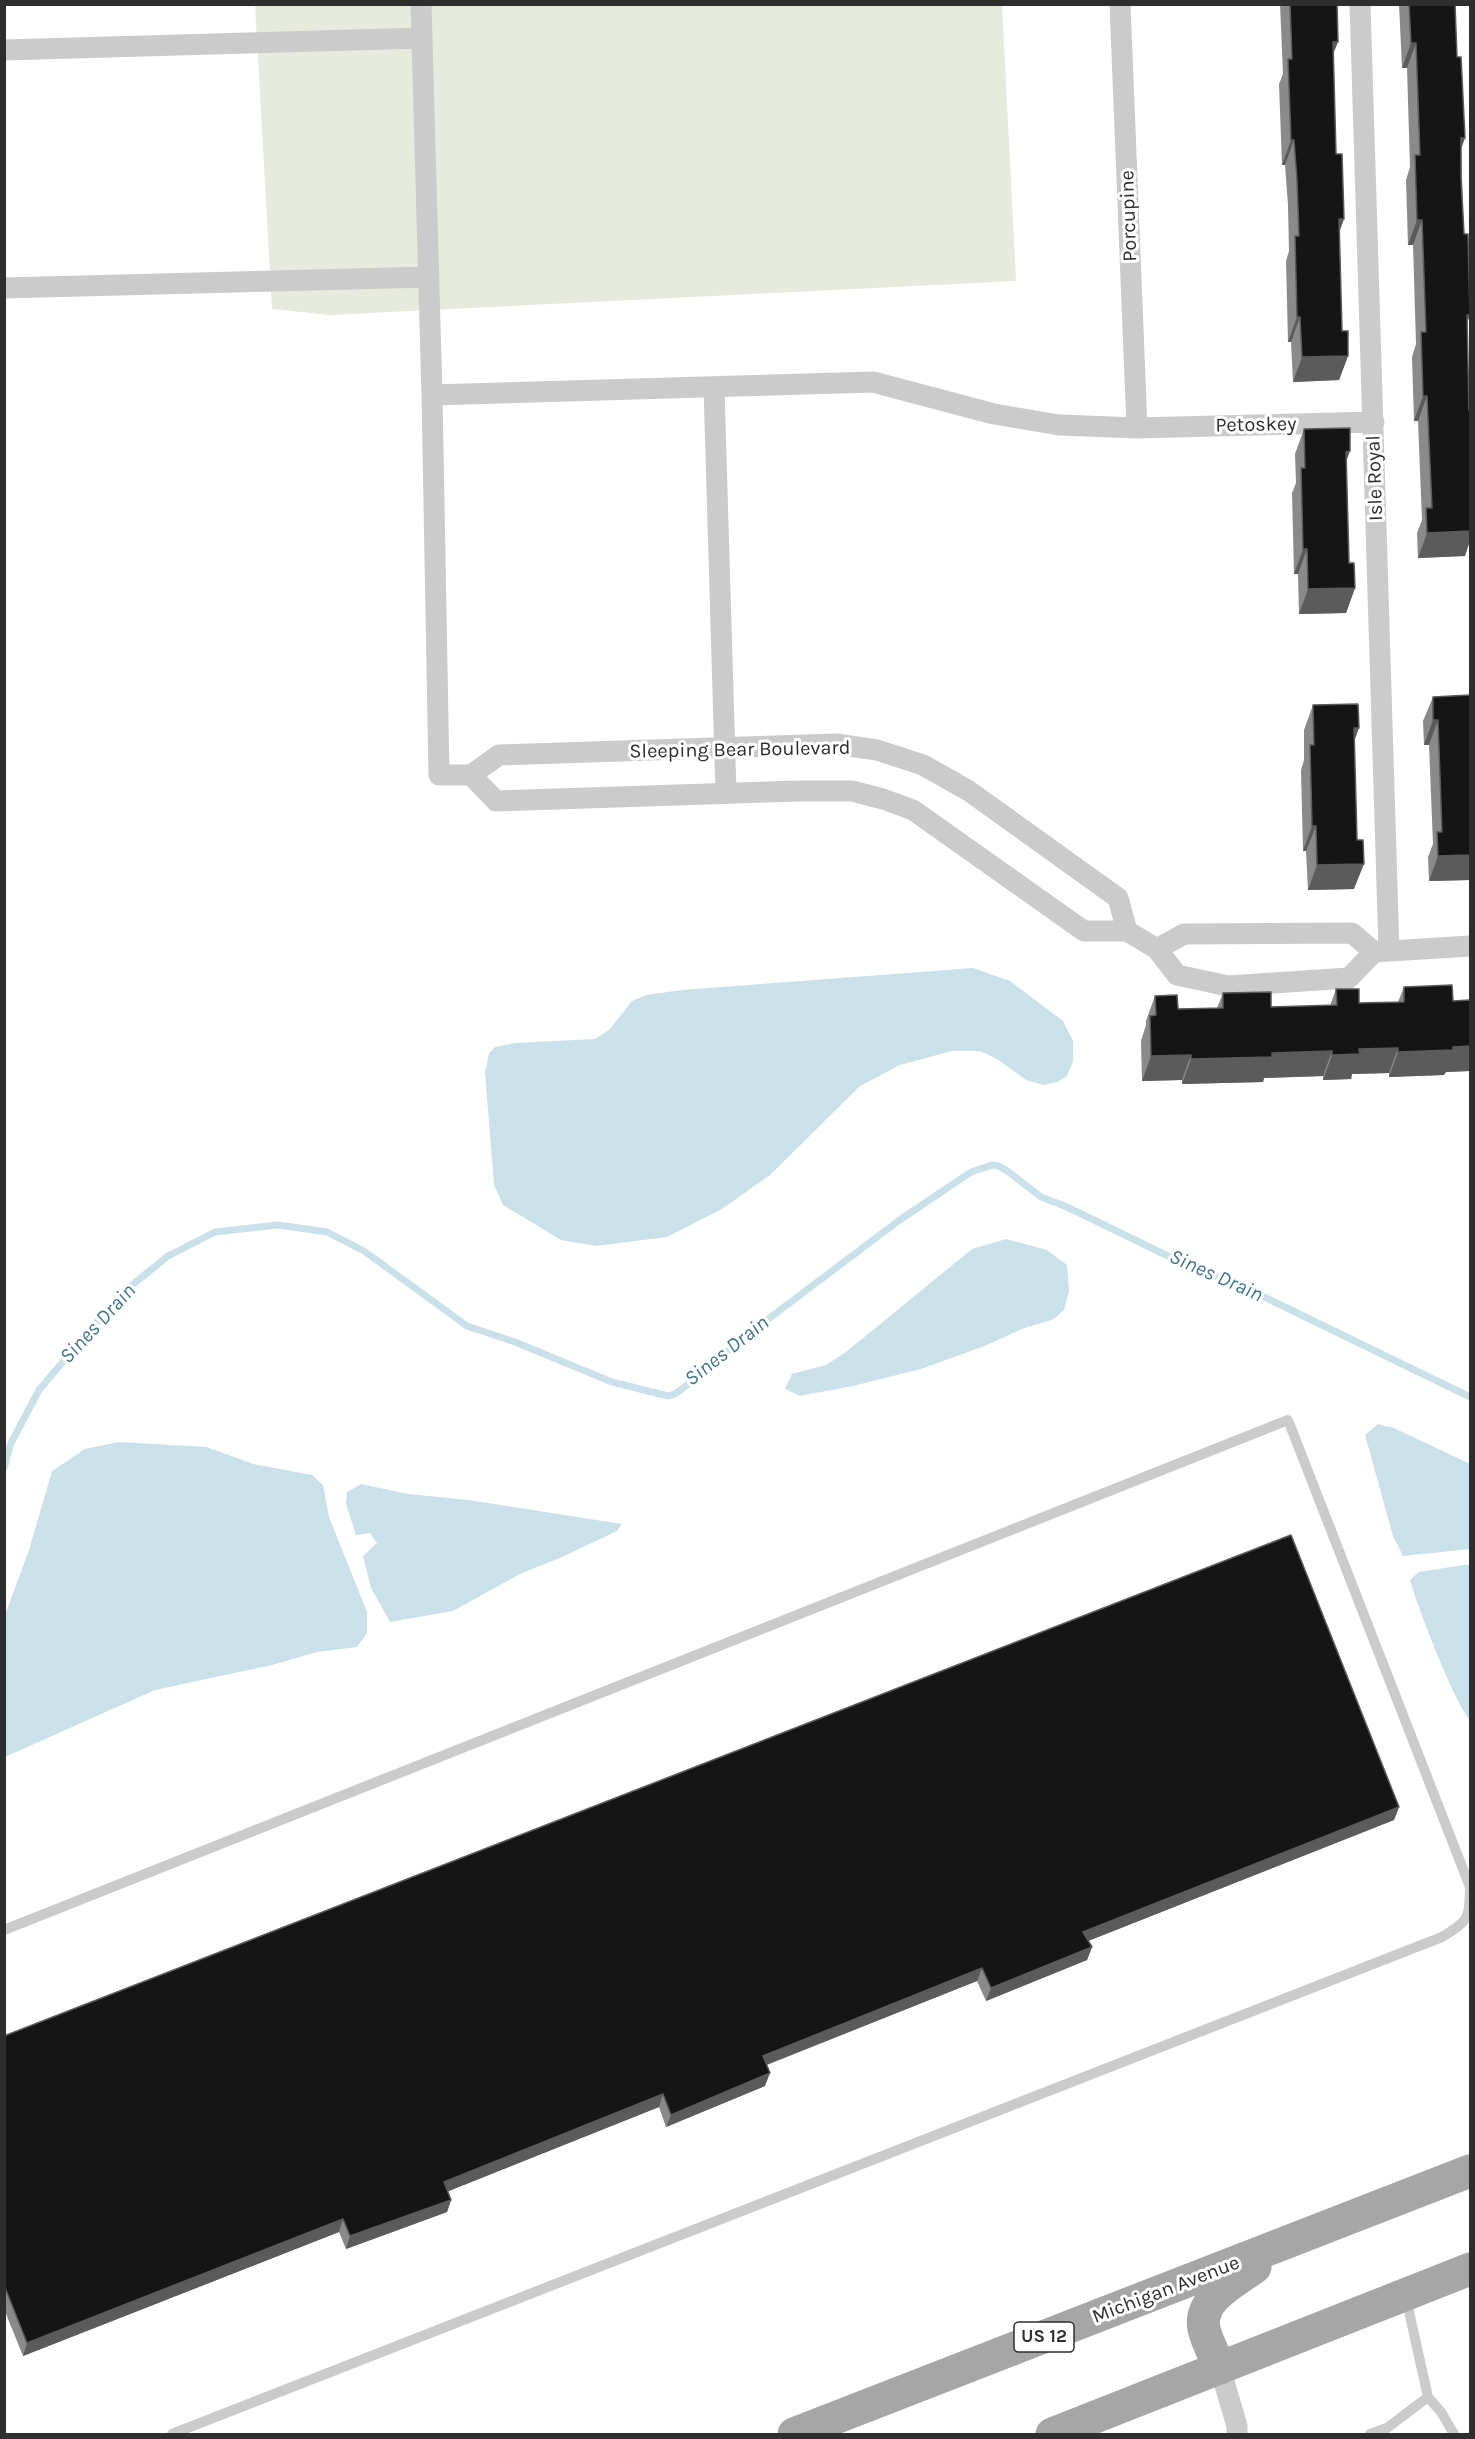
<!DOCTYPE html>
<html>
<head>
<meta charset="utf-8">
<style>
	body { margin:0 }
	#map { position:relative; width:1475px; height:2439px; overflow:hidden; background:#fff; font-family:Karla,sans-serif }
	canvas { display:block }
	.frame { position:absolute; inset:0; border:6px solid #2e2e2e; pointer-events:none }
</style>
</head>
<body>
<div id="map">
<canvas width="1475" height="2439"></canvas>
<div class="frame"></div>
</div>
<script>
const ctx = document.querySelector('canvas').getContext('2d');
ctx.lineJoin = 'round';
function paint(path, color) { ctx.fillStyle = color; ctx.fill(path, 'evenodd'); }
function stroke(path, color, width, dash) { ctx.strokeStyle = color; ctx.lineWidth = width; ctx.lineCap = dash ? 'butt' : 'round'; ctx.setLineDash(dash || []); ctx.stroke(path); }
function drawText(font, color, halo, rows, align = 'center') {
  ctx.font = font + ' Karla,sans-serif'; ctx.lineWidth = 6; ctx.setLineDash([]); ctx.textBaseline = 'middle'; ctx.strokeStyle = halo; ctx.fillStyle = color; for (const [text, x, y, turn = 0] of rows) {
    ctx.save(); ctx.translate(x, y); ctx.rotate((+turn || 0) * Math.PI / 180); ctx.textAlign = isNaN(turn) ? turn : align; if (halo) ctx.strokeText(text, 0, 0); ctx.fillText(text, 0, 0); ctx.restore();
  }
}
const green = new Path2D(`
	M255 5H1002L1016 281 329 315 272 309Z`);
const water = new Path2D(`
	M973 968 1010 981 1063 1021 1073 1041V1061L1067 1076 1058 1082 1043 1085 1026 1080 997 1059 980 1051H952L900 1065 860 1086 770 1175 722 1209 667 1237 596 1246 561 1240 503 1205 494 1185 485 1072 489 1054 495 1047 515 1043 595 1039 609 1030 632 1001 646 995 682 990Z
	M1006 1239 1047 1250 1067 1265 1069 1291 1064 1310 1054 1319 1022 1329 982 1347 921 1369 853 1386 800 1396 785 1389 792 1374 826 1365 846 1352 972 1249Z
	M1378 1424 1394 1428 1470 1464V1549L1403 1556 1393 1536 1365 1435Z
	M119 1442 207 1447 253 1464 312 1475 323 1485 329 1517 367 1612V1633L357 1647 317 1652 272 1665 155 1690 5 1757V1615L29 1550 52 1471 85 1449Z
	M361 1484 408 1494 469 1500 622 1524 617 1531 562 1557 520 1574 453 1611 390 1622 371 1588 363 1556 377 1543 370 1533 356 1535 346 1504 347 1492Z
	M1470 1564V1719C1457 1710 1415 1600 1410 1580L1419 1572Z`);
const stream = new Path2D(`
	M4 1468 11 1443 39 1390 121 1294 168 1256 215 1232 278 1225 327 1232 364 1251 467 1326 515 1342 612 1382 668 1396 675 1394 702 1374 739 1341 901 1219 971 1172 992 1165 999 1166 1010 1173 1041 1197 1067 1207 1170 1257 1252 1291 1470 1397`);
const service = new Path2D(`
	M4 1930 1288 1420 1470 1887C1469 1919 1470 1920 1442 1937L172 2434
	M1406 2298 1428 2397 1441 2412 1454 2434
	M1370 2434 1387 2428 1428 2397`);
const minor = new Path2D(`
	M421 4 432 395 439 775H471L499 755 836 744 877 750 923 765 969 791 1118 898 1127 931H1084L913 810 883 799 852 791H798L496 801 471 775
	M1120 4 1137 428
	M1360 4 1389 951
	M4 50 422 38
	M4 288 429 277
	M714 388 726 793
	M432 395 873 382 994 414 1059 425 1137 428 1374 422
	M1127 931 1157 949 1177 975 1228 986 1349 978 1374 952 1470 946
	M1157 949 1184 934 1352 933 1374 952
	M1220 2368 1237 2426V2434`);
const primary = new Path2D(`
	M1220 2368C1215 2356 1207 2342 1204 2329 1198 2299 1235 2282 1255 2267
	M794 2434 1470 2171
	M1052 2434 1470 2269`);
const wall = new Path2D(`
	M1280 4H1337L1333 53 1336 154 1342 331 1348 356 1339 380 1293 382 1291 342H1288L1286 261 1289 251 1288 205 1285 165H1282L1279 84 1283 74Z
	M1399 4H1455L1457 57 1465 138 1461 148 1467 324 1465 556 1418 558 1417 533 1422 520 1418 421H1414L1412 357 1416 344 1413 245H1408L1406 180 1410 167 1407 68H1402Z
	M1304 429 1346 463 1349 563 1355 588 1346 613 1299 614 1298 574H1294L1292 493 1296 483 1295 454Z
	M1433 697 1470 880 1429 881 1428 857 1433 844 1429 745H1424L1423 721Z
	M1313 705 1355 740 1354 889 1308 890 1306 851H1303L1301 770 1304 760V730Z
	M1404 987 1453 1001 1470 1000V1071L1446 1072 1444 1075 1389 1077V1073L1352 1074 1351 1079 1323 1080V1076L1264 1078 1263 1082 1182 1084V1080L1142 1081 1141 1041 1146 1025V1021L1155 996 1178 1009 1217 1008 1223 993 1271 1007 1330 1006 1336 989 1359 1003 1398 1002Z
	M1399 1807 1394 1820 1088 1941 1092 1947 1087 1960 986 2001 977 1981 767 2065 765 2086 666 2127 659 2107 448 2191 451 2200 447 2212 346 2249 339 2232 23 2356 4 2309V2036Z`);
const shadedWall = new Path2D(`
	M1333 42H1338L1328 67Z
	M1411 43H1416L1407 68H1402Z
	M1461 138H1465L1456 163Z
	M1291 140H1294L1285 165H1282Z
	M1339 219H1344L1335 244Z
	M1417 220H1422L1413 245H1408Z
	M1467 315H1470L1461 340Z
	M1297 317H1300L1291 342H1288Z
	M1348 356 1339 380 1293 382 1302 357Z
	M1423 396H1427L1418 421H1414Z
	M1350 451 1341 476 1346 452Z
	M1470 531V541L1465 556 1418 558 1427 533Z
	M1303 549H1307L1298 574H1294Z
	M1355 588 1346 613 1299 614 1308 589Z
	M1433 720H1438L1429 745H1424Z
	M1354 728H1359L1350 753Z
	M1312 826H1316L1306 851H1303Z
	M1470 855V880L1429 881 1438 856Z
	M1364 864 1354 889 1308 890 1317 865Z
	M1470 1046V1071L1446 1072 1444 1075 1389 1077 1398 1052 1453 1047Z
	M1398 1048 1389 1073 1352 1074 1351 1079 1323 1080 1332 1055 1359 1049Z
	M1332 1051 1323 1076 1264 1078 1263 1082 1182 1084 1191 1059 1272 1053Z
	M1191 1055 1182 1080 1142 1081 1151 1056Z
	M1399 1807 1394 1820 1078 1945 1083 1932Z
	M1092 1947 1087 1960 986 2001 991 1988Z
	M982 1968 977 1981 758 2068 763 2056Z
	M770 2073 765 2086 666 2127 671 2115Z
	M663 2094 659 2107 439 2195 444 2182Z
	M451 2200 447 2212 346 2249 350 2236Z
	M343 2219 339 2232 23 2356 27 2343Z`);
const building = new Path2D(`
	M1290 4H1337L1338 42H1333L1336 154H1342L1344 219H1339L1342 331H1348V356L1302 357 1300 317H1297L1295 236H1299L1297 180 1294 140H1291L1288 59H1292Z
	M1409 4H1455L1457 57H1461L1465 138H1461V178L1464 234H1468L1470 315H1467L1469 410H1470V531L1427 533 1426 508H1432L1427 396H1423L1421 332H1426L1422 220H1417L1415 155H1420L1416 43H1411Z
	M1350 428V451L1346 452 1349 563H1354L1355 588 1308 589 1307 549H1303L1301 468H1305L1304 429Z
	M1470 695V855L1438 856 1437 832H1442L1438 720H1433V697Z
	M1358 704 1359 728H1354L1357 840H1363L1364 864 1317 865 1316 826H1312L1310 745H1314L1313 705Z
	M1452 985 1453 1001 1470 1000V1046L1453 1047V1050L1398 1052V1048L1359 1049 1360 1054 1332 1055V1051L1272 1053V1057L1191 1059V1055L1151 1056 1150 1016 1156 1015 1155 996 1177 995 1178 1009 1223 1008V993L1271 992V1007L1337 1005 1336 989H1359V1003L1404 1002V987Z
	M1291 1535 1399 1807 1083 1932 1092 1947 991 1988 982 1968 763 2056 770 2073 671 2115 663 2094 444 2182 451 2200 350 2236 343 2219 27 2343 4 2285V2036Z`);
const shields = [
	[1044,2337,60]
];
const shieldNames = [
	["US 12",1044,2337]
];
const streetNames = [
	["Porcupine",1129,216,-92],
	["Petoskey",1256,425,-1],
	["Isle Royal",1375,478,-92],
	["Sleeping Bear Boulevard",740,750,-1],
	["Michigan Avenue",1166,2290,-21]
];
const waterNames = [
	["Sines Drain",1216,1276,24],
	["Sines Drain",98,1324,-47],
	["Sines Drain",727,1351,-38]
];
paint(green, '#e6ebdd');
paint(water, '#cae1ea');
stroke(stream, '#cae1ea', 7);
stroke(service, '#cbcbcb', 10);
stroke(minor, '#cbcbcb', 21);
stroke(primary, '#a6a6a6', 33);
paint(wall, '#8a8a8a');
paint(shadedWall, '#5b5b5b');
paint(building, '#151515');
stroke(building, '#5b5b5b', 1.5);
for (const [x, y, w] of shields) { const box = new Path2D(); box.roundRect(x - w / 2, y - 15, w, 30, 4.5); ctx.fillStyle = '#fff'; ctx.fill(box); stroke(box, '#2e2e2e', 1.5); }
drawText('bold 18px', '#2e2e2e', null, shieldNames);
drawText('20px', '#2e2e2e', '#fff', streetNames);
drawText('italic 21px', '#40768c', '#fff', waterNames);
</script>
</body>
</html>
